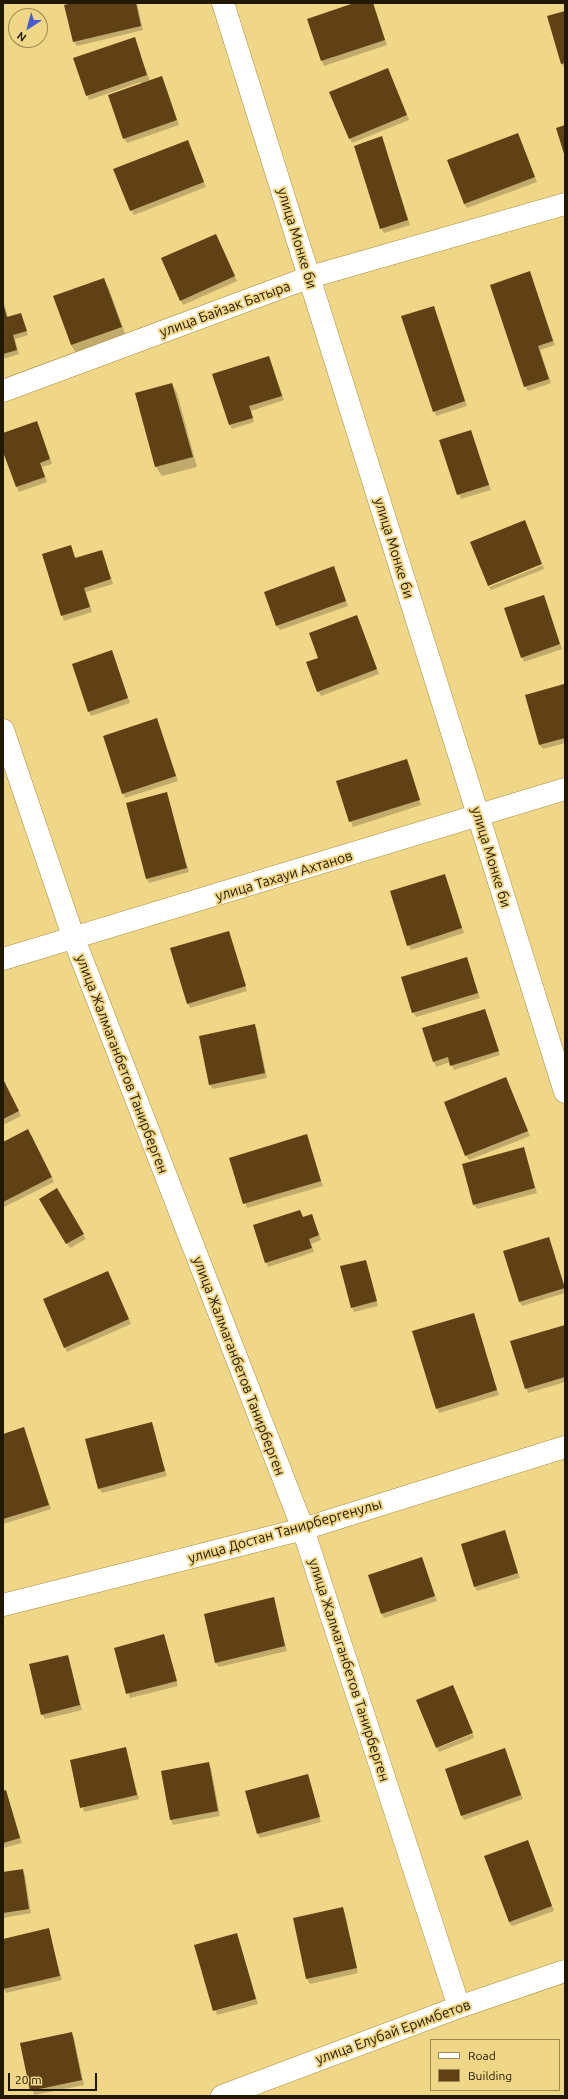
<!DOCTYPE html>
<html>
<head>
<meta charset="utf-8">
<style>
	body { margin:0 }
	#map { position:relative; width:568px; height:2099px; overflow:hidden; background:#f0d687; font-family:Ubuntu,sans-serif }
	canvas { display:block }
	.frame { position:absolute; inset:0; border:4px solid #201802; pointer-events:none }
	.legend { position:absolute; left:430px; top:2039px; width:130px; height:52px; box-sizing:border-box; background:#f0d687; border:1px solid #9d8a52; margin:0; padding:5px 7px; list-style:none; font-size:12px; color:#201802 }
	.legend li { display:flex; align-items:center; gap:8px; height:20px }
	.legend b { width:20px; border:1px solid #9d8a52 }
	.north { position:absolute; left:8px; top:8px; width:40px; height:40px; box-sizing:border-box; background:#f0d687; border:1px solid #9d8a52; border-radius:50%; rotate:216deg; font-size:11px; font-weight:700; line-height:16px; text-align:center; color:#201802 }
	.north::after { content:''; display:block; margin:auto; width:14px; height:18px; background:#485cd0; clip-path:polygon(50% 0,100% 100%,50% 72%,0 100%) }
	.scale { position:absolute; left:8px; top:2073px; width:89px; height:18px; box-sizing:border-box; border:2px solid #201802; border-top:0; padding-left:5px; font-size:12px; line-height:14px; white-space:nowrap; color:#201802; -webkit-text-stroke:3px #f0d687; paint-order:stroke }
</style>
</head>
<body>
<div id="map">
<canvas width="568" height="2099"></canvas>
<div class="frame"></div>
<ul class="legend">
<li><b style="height:5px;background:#fff"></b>Road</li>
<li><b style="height:11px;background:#604116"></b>Building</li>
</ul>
<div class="north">N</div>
<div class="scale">20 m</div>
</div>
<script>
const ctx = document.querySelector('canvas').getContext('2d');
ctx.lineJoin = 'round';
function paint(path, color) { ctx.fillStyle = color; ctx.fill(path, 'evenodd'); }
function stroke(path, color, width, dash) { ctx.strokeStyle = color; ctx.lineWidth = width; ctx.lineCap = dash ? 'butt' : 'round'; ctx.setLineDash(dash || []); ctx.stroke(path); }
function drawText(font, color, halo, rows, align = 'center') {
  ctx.font = font + ' Ubuntu,sans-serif'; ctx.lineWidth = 4; ctx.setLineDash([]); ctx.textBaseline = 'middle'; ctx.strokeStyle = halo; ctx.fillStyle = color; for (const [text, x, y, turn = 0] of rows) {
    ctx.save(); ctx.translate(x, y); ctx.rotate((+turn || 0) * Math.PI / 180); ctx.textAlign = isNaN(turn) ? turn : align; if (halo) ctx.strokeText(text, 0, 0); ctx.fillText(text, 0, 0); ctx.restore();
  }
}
const shadow = new Path2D(`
	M77 3H137L143 30 77 46 74 42Z
	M357 3H373L387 45 324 66 308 19Z
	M565 12V68H564L562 64Z
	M134 38 150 81 161 77 164 82 179 125 127 143 124 138 141 82 89 100 87 95Z
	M390 74 409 120 352 143 331 93Z
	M518 134 537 182 467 208 464 204Z
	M382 138 410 225 384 233 381 228Z
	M190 146 206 187 134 215 131 210Z
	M216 235 237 281 183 305 181 300Z
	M530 273 555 345 540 350 551 383 528 391 525 386Z
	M104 279 109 289 126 336 77 354 71 345Z
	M3 299 8 318 20 314 28 335 15 339 19 354 3 359Z
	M433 307 467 406 436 416 403 317Z
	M269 357 284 400 251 411 254 422 232 429 230 425Z
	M172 384 177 393 197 467 162 476 156 467 136 394Z
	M39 427 52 464 42 467 47 482 19 492 3 449V434Z
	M470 432 491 490 461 499 441 441Z
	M71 546 76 559 102 551 113 584 86 592 92 612 64 621 43 554Z
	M543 565 544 569 491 590 489 587Z
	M333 567 348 606 280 630 277 626Z
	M546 601 562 649 524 662 522 657Z
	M359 621 379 674 321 696 318 691 319 658Z
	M112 652 130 703 91 716 89 711Z
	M564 685 565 743 543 749 540 745Z
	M157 720 178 781 125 798 123 793Z
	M409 765 421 805 353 827 337 782Z
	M166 794 189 872 149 883 147 879Z
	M445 875 464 933 411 950 408 945Z
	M228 932 247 991 190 1008 188 1004Z
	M467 958 480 998 416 1017 413 1012Z
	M485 1010 500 1055 454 1070 450 1062 436 1067 423 1029Z
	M255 1026 257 1030 267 1078 213 1089 210 1085Z
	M3 1080 21 1116 3 1125Z
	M508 1083 530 1136 469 1160 466 1155Z
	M31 1135 54 1182 4 1207 3 1143Z
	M306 1136 323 1186 247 1208 230 1159Z
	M524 1149 537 1193 477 1209 474 1204Z
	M57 1189 86 1239 70 1248 41 1199Z
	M300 1211 303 1218 312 1215 321 1240 311 1244 314 1252 268 1267 254 1226Z
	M549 1242 565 1293 522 1306 520 1302Z
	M365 1261 378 1306 354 1312 352 1307Z
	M110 1276 131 1324 67 1352 65 1347Z
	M473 1314 499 1395 439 1413 437 1408Z
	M565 1326V1382L528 1393 512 1342Z
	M151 1423 167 1476 102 1493 99 1488Z
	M23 1428 51 1509 3 1524V1435Z
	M504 1531 520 1578 477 1591 475 1587Z
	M422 1558 437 1601 384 1618 382 1614Z
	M273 1598 287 1651 219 1667 216 1663Z
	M164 1635 178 1686 130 1698 115 1649Z
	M68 1656 82 1710 45 1719 42 1714Z
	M473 1734 474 1738 439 1752 437 1748Z
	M125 1748 139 1799 84 1812 71 1761Z
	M505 1749 523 1799 464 1820 462 1816Z
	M208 1763 211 1768 220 1816 173 1825 171 1820 162 1772Z
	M307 1775 321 1822 260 1838 258 1834Z
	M6 1791 22 1843 3 1848V1792Z
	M528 1841 554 1911 512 1926 509 1922Z
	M23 1870 25 1875 31 1913 3 1918V1873Z
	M343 1908 345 1913 358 1973 310 1984 307 1979 294 1919Z
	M48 1929 62 1980 6 1993 3 1986V1940Z
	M237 1934 258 2004 217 2015 196 1946Z
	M71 2033 74 2038 84 2085 34 2095 21 2044Z`);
const building = new Path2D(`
	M72 3H136L141 26 73 42 64 5Z
	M354 3H373L385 40 321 61 307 19Z
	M565 11V63L561 64 547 16Z
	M135 37 147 75 86 96 73 58Z
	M388 68 407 115 349 139 329 92Z
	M162 76 177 120 123 139 108 95Z
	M565 125V157L556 128Z
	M518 133 535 177 464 204 447 160Z
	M382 136 408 220 380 229 354 146Z
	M188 140 204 182 130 211 113 169Z
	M216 234 235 276 180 301 161 258Z
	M530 271 553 341 538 346 549 379 524 387 490 285Z
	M104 278 122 327 71 345 53 296Z
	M3 303 7 317 21 313 27 331 13 335 17 350 3 354Z
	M434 306 465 401 433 412 401 316Z
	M269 356 282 396 249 406 253 418 229 425 212 374Z
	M172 383 193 457 155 467 135 393Z
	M37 421 50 459 40 463 45 477 16 487 3 452V433Z
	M471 430 489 485 457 495 439 440Z
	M525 520 542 564 488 586 470 542Z
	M71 545 75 558 102 550 111 579 84 588 90 607 61 616 42 554Z
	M334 566 346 601 276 626 264 592Z
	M544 595 560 644 521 658 504 608Z
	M357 615 377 669 317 692 306 662 318 658 309 633Z
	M112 650 128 698 88 712 72 664Z
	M564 684 565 738 539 745 525 695Z
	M157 718 176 776 122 794 103 736Z
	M407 759 420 800 349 822 336 781Z
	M167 792 187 868 146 879 126 803Z
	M445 874 462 928 407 946 390 891Z
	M229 931 246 986 187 1004 170 948Z
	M467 957 478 993 412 1013 401 977Z
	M485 1009 499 1051 450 1066 448 1057 433 1062 422 1028Z
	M255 1024 265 1073 209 1085 199 1036Z
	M506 1077 528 1131 465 1156 444 1102Z
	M3 1079 19 1111 3 1119Z
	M28 1129 52 1177 3 1202V1142Z
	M307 1134 321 1181 243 1204 229 1158Z
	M524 1147 535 1188 473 1205 462 1164Z
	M57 1188 84 1234 66 1244 39 1199Z
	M300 1210 303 1217 312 1214 319 1235 309 1239 312 1248 265 1263 253 1225Z
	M549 1237 565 1288 519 1302 503 1251Z
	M366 1260 377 1301 351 1308 340 1266Z
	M108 1271 129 1319 64 1348 43 1299Z
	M474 1313 497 1390 436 1409 412 1331Z
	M565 1325V1377L525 1389 510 1341Z
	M152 1422 165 1471 98 1489 85 1439Z
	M24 1427 49 1505 3 1519V1434Z
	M505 1530 518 1573 474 1587 461 1544Z
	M422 1557 435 1596 381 1614 368 1575Z
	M274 1597 285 1646 215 1663 204 1614Z
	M164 1634 177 1681 126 1694 114 1648Z
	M68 1655 80 1705 41 1715 29 1664Z
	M453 1685 473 1733 436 1748 416 1700Z
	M126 1747 137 1795 80 1808 70 1760Z
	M505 1748 521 1795 461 1816 445 1769Z
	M209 1762 218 1811 170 1820 161 1771Z
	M308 1774 320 1817 257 1834 245 1791Z
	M6 1790 20 1838 3 1843V1791Z
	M528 1840 552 1906 509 1922 484 1856Z
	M23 1869 29 1909 3 1913V1872Z
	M343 1907 357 1968 306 1979 293 1918Z
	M49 1928 60 1976 3 1989V1939Z
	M237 1933 256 1999 213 2011 194 1945Z
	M72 2032 82 2080 30 2091 20 2043Z`);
const minor = new Path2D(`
	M223 3 565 1092
	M3 391 310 277 565 204
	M3 730 74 939 303 1529 459 2007
	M3 959 565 789
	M3 1605 303 1529 565 1447
	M222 2096 459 2007 565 1971`);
const streetNames = [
	["улица Монке би",297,238,73],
	["улица Байзак Батыра",225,309,-20],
	["улица Монке би",394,548,73],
	["улица Монке би",491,857,73],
	["улица Тахауи Ахтанов",284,876,-17],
	["улица Жалмаганбетов Танирберген",122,1064,69],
	["улица Жалмаганбетов Танирберген",239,1366,69],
	["улица Достан Танирбергенулы",285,1531,-16],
	["улица Жалмаганбетов Танирберген",349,1670,72],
	["улица Елубай Еримбетов",393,2032,-20]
];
paint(shadow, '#0003');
paint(building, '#604116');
stroke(minor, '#a68d3f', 23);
stroke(minor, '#fff', 22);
drawText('14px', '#201802', '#f0d687', streetNames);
</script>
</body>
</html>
